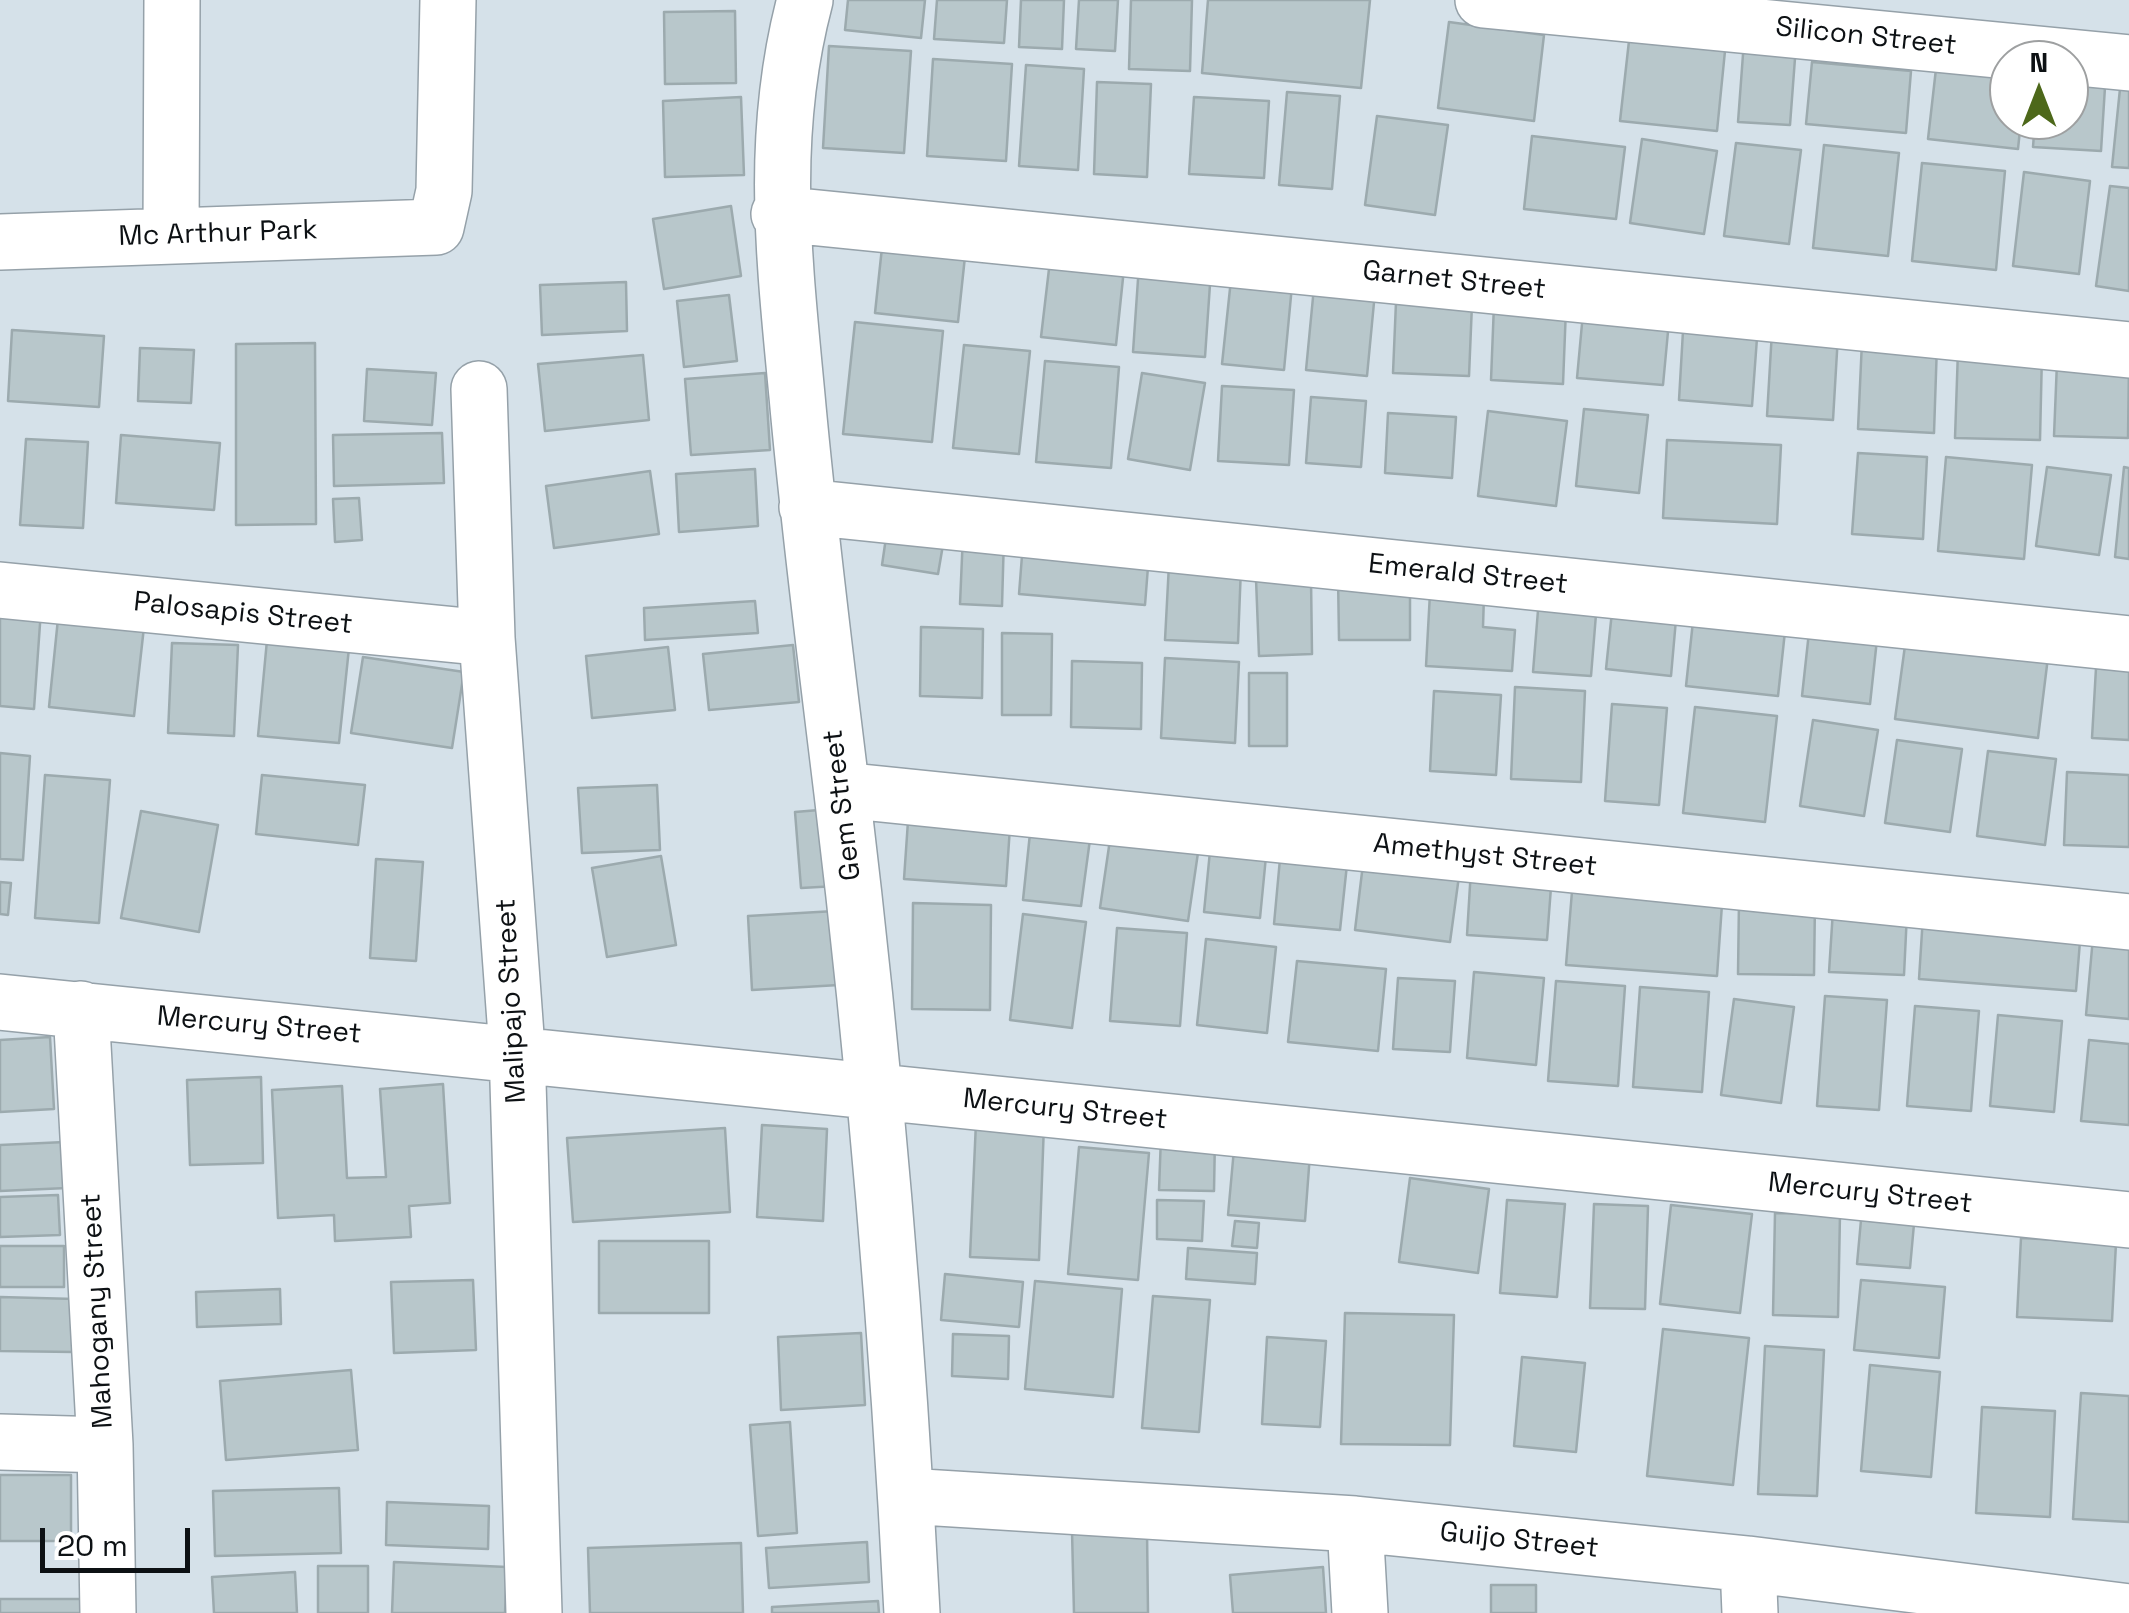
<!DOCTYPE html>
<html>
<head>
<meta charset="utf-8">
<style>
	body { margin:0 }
	#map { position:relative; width:2129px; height:1613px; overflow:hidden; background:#d5e1e9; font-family:"Space Grotesk",sans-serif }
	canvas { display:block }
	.north { position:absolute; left:1989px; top:40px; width:100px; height:100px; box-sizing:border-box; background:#fff; border:2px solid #9ea0a1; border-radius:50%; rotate:0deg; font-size:28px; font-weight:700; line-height:40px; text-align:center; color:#0d1114 }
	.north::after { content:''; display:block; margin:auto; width:35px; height:45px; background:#4d681a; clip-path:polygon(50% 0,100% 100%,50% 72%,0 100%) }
	.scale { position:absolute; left:40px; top:1528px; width:150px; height:45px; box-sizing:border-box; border:5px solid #0d1114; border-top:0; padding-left:12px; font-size:30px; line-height:35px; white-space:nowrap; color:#0d1114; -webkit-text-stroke:8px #fff; paint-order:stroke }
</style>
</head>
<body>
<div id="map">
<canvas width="2129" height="1613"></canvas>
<div class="north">N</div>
<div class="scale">20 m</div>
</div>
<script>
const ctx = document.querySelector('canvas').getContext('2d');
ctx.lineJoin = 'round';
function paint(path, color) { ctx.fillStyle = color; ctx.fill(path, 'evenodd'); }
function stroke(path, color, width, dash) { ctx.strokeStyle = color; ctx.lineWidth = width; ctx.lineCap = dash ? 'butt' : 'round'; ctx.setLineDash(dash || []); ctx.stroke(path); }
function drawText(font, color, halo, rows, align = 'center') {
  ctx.font = font + ' "Space Grotesk",sans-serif'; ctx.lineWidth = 9; ctx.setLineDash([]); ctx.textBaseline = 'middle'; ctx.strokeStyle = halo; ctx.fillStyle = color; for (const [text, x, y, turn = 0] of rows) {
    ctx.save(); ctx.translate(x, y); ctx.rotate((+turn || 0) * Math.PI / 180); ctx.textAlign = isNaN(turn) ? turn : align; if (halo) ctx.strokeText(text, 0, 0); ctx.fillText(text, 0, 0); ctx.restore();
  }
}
const building = new Path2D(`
	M848 0H925L921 38 845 30Z
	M937 0H1007L1004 43 934 39Z
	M1021 0H1064L1062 49 1019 47Z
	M1079 0H1118L1115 51 1076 49Z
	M1131 0H1192L1190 71 1129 69Z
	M1208 0H1370L1361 88 1202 73Z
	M735 11 736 83 665 84 664 12Z
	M1449 22 1544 35 1534 121 1438 108Z
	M1630 32 1726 41 1717 131 1620 121Z
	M1744 41 1796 45 1790 125 1738 122Z
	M829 46 911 51 904 153 823 148Z
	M933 59 1012 64 1006 161 927 156Z
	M1937 60 2009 67V120H2021L2018 149 1928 139Z
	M1812 62 1911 71 1906 133 1806 124Z
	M1026 65 1084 69 1078 170 1019 166Z
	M2069 69 2106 71 2101 151 2033 147 2035 120H2069Z
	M2121 79H2129V168L2112 167Z
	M1097 82 1151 84 1147 177 1094 174Z
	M1287 92 1340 96 1332 189 1279 185Z
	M741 97 744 175 665 177 663 101Z
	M1194 97 1269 101 1264 178 1189 174Z
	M1377 116 1448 125 1435 215 1365 205Z
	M1532 136 1625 147 1616 219 1524 209Z
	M1642 139 1717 151 1704 234 1630 223Z
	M1736 143 1801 150 1789 244 1724 236Z
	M1824 145 1899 153 1888 256 1813 248Z
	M1922 163 2005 171 1996 270 1912 261Z
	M2024 172 2090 181 2079 274 2013 266Z
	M2110 186 2129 188V291L2096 286Z
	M731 206 741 276 664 289 653 219Z
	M883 238 966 247 958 322 875 313Z
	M1051 252 1125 259 1116 345 1041 337Z
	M1139 265 1211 270 1205 357 1133 352Z
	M1232 270 1293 275 1284 370 1222 364Z
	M626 282 627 331 542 335 540 285Z
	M1314 287 1375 292 1367 376 1306 370Z
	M729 295 737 361 684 367 677 301Z
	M1396 302 1472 304 1469 376 1393 373Z
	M1494 304 1566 308 1563 384 1491 380Z
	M1583 313 1669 321 1663 385 1577 378Z
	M855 322 943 331 932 442 843 434Z
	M12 330 104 336 99 407 8 401Z
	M1683 331 1757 338 1752 406 1679 400Z
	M1772 331 1838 335 1833 420 1767 416Z
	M1862 341 1937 344 1934 433 1858 429Z
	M315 343 316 524 236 525V344Z
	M964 345 1030 351 1019 454 953 448Z
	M140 348 194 350 191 403 138 401Z
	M1958 350 2042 353 2040 440 1955 438Z
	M643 355 649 420 545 431 538 364Z
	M1045 361 1119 367 1111 468 1036 462Z
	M2057 362 2129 364 2128 438 2054 436Z
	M367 369 436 373 432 425 364 421Z
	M765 373 770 450 691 455 685 379Z
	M1142 373 1205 383 1190 470 1128 459Z
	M1222 386 1294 390 1289 465 1218 461Z
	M1311 397 1366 401 1361 467 1306 463Z
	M1584 409 1648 415 1639 493 1576 486Z
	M1488 411 1567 421 1556 506 1478 496Z
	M1388 413 1456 417 1452 478 1385 473Z
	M442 433 444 483 334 486 333 435Z
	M121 435 220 443 214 510 116 503Z
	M26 439 88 442 83 528 20 525Z
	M1667 440 1781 445 1777 524 1663 518Z
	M1858 453 1927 457 1923 539 1852 534Z
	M1946 457 2032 465 2024 559 1938 551Z
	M2047 467 2111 475 2099 555 2036 546Z
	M2124 467 2129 468V559L2115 557Z
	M755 469 758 526 679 532 676 474Z
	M650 471 659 534 554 548 546 486Z
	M359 498 362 540 335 542 333 499Z
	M888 524 945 533 938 574 882 565Z
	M963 534 1004 536 1002 606 960 604Z
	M1023 543 1149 554 1145 605 1019 594Z
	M1169 564 1241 567 1238 643 1165 640Z
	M1410 575V640H1339L1338 576Z
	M1311 578 1312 654 1259 656 1256 579Z
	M1430 593 1484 595 1483 627 1515 630 1512 671 1426 666Z
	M1539 598 1597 602 1591 676 1533 672Z
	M755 601 758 633 645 640 644 608Z
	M1613 602 1677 608 1671 676 1606 669Z
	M0 607 41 610 34 709 0 706Z
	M59 609 145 618 134 716 49 707Z
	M1694 612 1786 622 1778 696 1686 686Z
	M1810 623 1878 630 1870 704 1802 696Z
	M921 627 983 629 982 698 920 696Z
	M1907 631 2049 649 2038 738 1895 719Z
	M1002 633 1052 634 1051 715H1002Z
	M267 640 349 648 339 743 258 736Z
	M172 643 238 645 234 736 168 733Z
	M793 645 799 702 709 710 703 654Z
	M668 647 675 710 592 718 586 656Z
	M363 657 464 672 452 748 351 733Z
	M1165 658 1239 662 1235 743 1161 738Z
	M1072 661 1142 663 1141 729 1071 727Z
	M2096 668 2129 669V740L2092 738Z
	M1249 673H1287V746H1249Z
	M1515 687 1585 691 1581 782 1511 779Z
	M1434 691 1501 695 1496 775 1430 771Z
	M1612 704 1667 708 1659 805 1605 801Z
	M1695 707 1777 716 1765 822 1683 813Z
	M1813 720 1878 730 1864 816 1800 806Z
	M1897 740 1962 749 1950 832 1885 823Z
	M1988 751 2056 759 2045 845 1977 836Z
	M0 753 30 756 23 860 0 859Z
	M2067 772 2129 775V847L2064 845Z
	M45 775 110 780 99 923 35 918Z
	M262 775 365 785 358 845 256 834Z
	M657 785 660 850 582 853 578 788Z
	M831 809 837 886 801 888 795 812Z
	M141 811 218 825 199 932 121 918Z
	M908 821 1010 827 1006 886 904 879Z
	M1031 824 1091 832 1081 906 1023 900Z
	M1112 826 1200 839 1188 921 1100 908Z
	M1211 841 1267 846 1260 918 1204 912Z
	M1281 848 1348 855 1340 930 1274 924Z
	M661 856 676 945 607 957 592 868Z
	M376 859 423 862 416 961 370 958Z
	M1363 864 1459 876 1450 942 1355 930Z
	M1471 869 1552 874 1547 940 1467 935Z
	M1573 879 1723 890 1717 976 1566 965Z
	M0 882 11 883 8 915 0 914Z
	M1739 900 1815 901 1814 975 1738 974Z
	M913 903 991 905 990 1010 912 1009Z
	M1833 910 1907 913 1904 975 1829 972Z
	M835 911 839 985 752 990 748 916Z
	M1023 914 1086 922 1072 1028 1010 1020Z
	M1923 916 2081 929 2076 991 1919 979Z
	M2094 926 2129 930V1019L2086 1015Z
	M1117 928 1187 933 1180 1026 1110 1021Z
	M1206 939 1276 947 1267 1033 1197 1025Z
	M1297 961 1386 969 1378 1051 1288 1042Z
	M1474 972 1544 978 1536 1065 1467 1058Z
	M1398 978 1455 981 1450 1052 1393 1049Z
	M1556 981 1625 986 1618 1086 1548 1081Z
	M1640 987 1709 992 1702 1092 1633 1087Z
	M1825 996 1887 1000 1879 1110 1817 1106Z
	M1734 999 1794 1007 1781 1103 1721 1095Z
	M1915 1006 1979 1011 1971 1111 1907 1106Z
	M1998 1015 2062 1021 2054 1112 1990 1106Z
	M50 1037 54 1109 0 1112V1040Z
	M2089 1040 2129 1044V1125L2081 1121Z
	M261 1077 263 1163 190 1165 187 1080Z
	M443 1084 450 1203 409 1206 411 1237 335 1241 334 1215 278 1218 272 1090 342 1086 347 1178 386 1177 380 1089Z
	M976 1122 1044 1124 1039 1260 970 1257Z
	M762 1125 827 1129 823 1221 757 1217Z
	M725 1128 730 1212 573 1222 567 1138Z
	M1161 1136 1215 1137 1214 1191 1159 1190Z
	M65 1142 67 1188 0 1191V1145Z
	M1079 1147 1149 1153 1138 1280 1068 1274Z
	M1234 1149 1310 1154 1305 1221 1228 1215Z
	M1410 1178 1489 1189 1478 1273 1399 1262Z
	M58 1195 60 1235 0 1237V1197Z
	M1157 1200 1204 1201 1202 1241 1157 1239Z
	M1507 1200 1565 1204 1557 1297 1500 1293Z
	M1594 1204 1648 1206 1645 1309 1590 1308Z
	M1671 1205 1752 1214 1740 1313 1660 1304Z
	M1775 1213 1840 1214 1838 1317 1773 1315Z
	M1861 1220 1914 1224 1910 1268 1857 1264Z
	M1235 1221 1259 1223 1257 1248 1232 1246Z
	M2021 1238 2116 1243 2112 1321 2017 1317Z
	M599 1241H709V1313H599Z
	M0 1246H64V1287H0Z
	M1188 1248 1257 1253 1255 1284 1186 1279Z
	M945 1274 1023 1282 1019 1327 941 1320Z
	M473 1280 476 1350 394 1353 391 1282Z
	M1861 1280 1945 1287 1939 1358 1854 1350Z
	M1035 1281 1122 1289 1113 1397 1025 1389Z
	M280 1289 281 1324 197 1327 196 1292Z
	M1153 1296 1210 1300 1199 1432 1142 1428Z
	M0 1297 75 1299 74 1352 0 1351Z
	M1345 1313 1454 1315 1450 1445 1341 1444Z
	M1663 1329 1749 1338 1733 1485 1647 1476Z
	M861 1333 865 1405 781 1410 778 1337Z
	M953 1334 1009 1336 1008 1379 952 1376Z
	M1267 1337 1326 1341 1320 1427 1262 1424Z
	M1765 1346 1824 1350 1817 1496 1758 1494Z
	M1522 1357 1585 1363 1576 1452 1514 1446Z
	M1870 1365 1940 1372 1931 1477 1861 1471Z
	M351 1370 358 1450 226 1460 220 1381Z
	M2081 1393 2129 1396V1522L2073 1519Z
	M1982 1407 2055 1411 2050 1517 1976 1513Z
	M790 1422 797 1533 758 1536 750 1425Z
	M0 1475H71V1541H0Z
	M339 1488 341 1553 215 1556 213 1491Z
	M387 1502 489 1506 488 1549 386 1545Z
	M1147 1530 1148 1613H1074L1072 1531Z
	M867 1542 869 1582 769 1588 766 1548Z
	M741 1543 743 1613H590L588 1548Z
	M394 1562 507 1567 505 1613H392Z
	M318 1566H368V1613H318Z
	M1323 1567 1326 1613H1233L1230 1575Z
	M295 1572 297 1613H214L212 1577Z
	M1491 1585H1536V1613H1491Z
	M0 1599H102V1613H0Z
	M878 1601 879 1613H772V1607Z`);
const minor = new Path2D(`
	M805 0C769 136 784 258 797 396 809 529 826 661 842 793 875 1066 898 1339 912 1613
	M1483 0 2129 63
	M779 214 2129 350
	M171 236 172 0
	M0 242 436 227 444 191 448 0
	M479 389 487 638 517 1049 534 1613
	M807 507 2129 644
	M0 590 487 638
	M842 790 2129 922
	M0 1002C710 1068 1419 1147 2129 1220
	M81 1009 105 1445 108 1613
	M0 1442 105 1445
	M906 1496 1355 1524 1748 1564 2129 1612
	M1355 1524 1360 1613
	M1748 1564 1750 1613`);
const streetNames = [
	["Silicon Street",1866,37,6],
	["Mc Arthur Park",218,234,-2],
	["Garnet Street",1454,281,6],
	["Emerald Street",1468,575,6],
	["Palosapis Street",243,614,6],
	["Gem Street",843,805,-97],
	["Amethyst Street",1485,856,6],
	["Malipajo Street",512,1001,-93],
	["Mercury Street",259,1026,5],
	["Mercury Street",1065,1110,6],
	["Mercury Street",1870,1194,6],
	["Mahogany Street",98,1311,-93],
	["Guijo Street",1519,1541,6]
];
paint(building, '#b8c7cb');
stroke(building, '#9caaae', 2.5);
stroke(minor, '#95a1a9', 58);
stroke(minor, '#fff', 55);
drawText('28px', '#0d1114', '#fff', streetNames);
</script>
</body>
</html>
